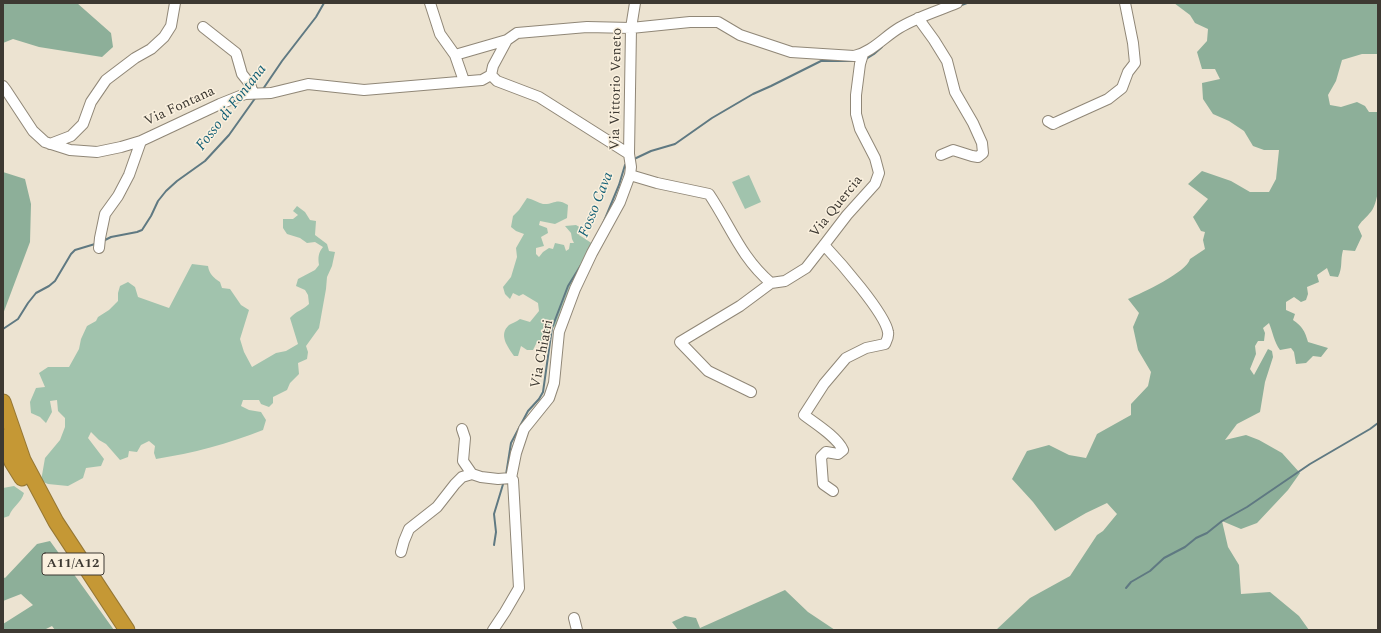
<!DOCTYPE html>
<html>
<head>
<meta charset="utf-8">
<style>
	body { margin:0 }
	#map { position:relative; width:1381px; height:633px; overflow:hidden; background:#ece3d1; font-family:Spectral,serif }
	canvas { display:block }
	.frame { position:absolute; inset:0; border:4px solid #3d3932; pointer-events:none }
</style>
</head>
<body>
<div id="map">
<canvas width="1381" height="633"></canvas>
<div class="frame"></div>
</div>
<script>
const ctx = document.querySelector('canvas').getContext('2d');
ctx.lineJoin = 'round';
function paint(path, color) { ctx.fillStyle = color; ctx.fill(path, 'evenodd'); }
function stroke(path, color, width, dash) { ctx.strokeStyle = color; ctx.lineWidth = width; ctx.lineCap = dash ? 'butt' : 'round'; ctx.setLineDash(dash || []); ctx.stroke(path); }
function drawText(font, color, halo, rows, align = 'center') {
  ctx.font = font + ' Spectral,serif'; ctx.lineWidth = 3; ctx.setLineDash([]); ctx.textBaseline = 'middle'; ctx.strokeStyle = halo; ctx.fillStyle = color; for (const [text, x, y, turn = 0] of rows) {
    ctx.save(); ctx.translate(x, y); ctx.rotate((+turn || 0) * Math.PI / 180); ctx.textAlign = isNaN(turn) ? turn : align; if (halo) ctx.strokeText(text, 0, 0); ctx.fillText(text, 0, 0); ctx.restore();
  }
}
const green = new Path2D(`
	M749 175 761 202 745 209 732 182Z
	M527 198C533 199 538 203 543 204 554 205 556 197 568 205L567 218 555 224 540 221 539 225 547 228 548 233 541 237 544 246 536 248V254L539 257 543 252 549 248 553 249 555 243 564 245 566 251 569 249 570 243H574L572 239 571 233 565 226 576 225 581 228 579 235 593 244C579 270 564 296 556 325 551 331 545 331 548 340L537 342 533 350H527L521 346 518 356H514C508 347 498 335 509 325 512 323 516 322 520 319L530 322 539 311 538 303 523 294 519 296 513 293 510 299 505 294 503 287 511 277 517 257 516 248 524 234 516 231 511 227 513 216 519 210Z
	M297 206 305 212 310 220 316 221 315 235 327 244 329 251 335 252 332 266 327 277 326 289 319 328 306 346 308 352 307 359 298 363 299 374 290 383 287 390 273 397V403L269 407 261 404 259 400H243L241 406 249 410 261 412 266 420 263 430C228 444 193 453 156 459L154 453 155 446 149 441 141 445 137 452 129 451 128 457 120 460 106 444 99 440 91 432 88 438 104 459 101 466 86 468 83 478 68 486 48 484 41 481 45 458 60 440 65 427V418L58 411 57 400 50 401 52 412 46 423 40 417 31 413 30 402 36 388 45 387 39 373 48 367H69L79 349 81 339 87 326 96 321 98 317 109 310 118 301V293L120 286 128 282 135 287 138 297 169 308 192 264 208 266C209 274 214 278 220 282L222 288 230 289 241 305 249 310 240 339 244 352 252 367 276 353 286 351 298 344 290 318C296 311 303 310 309 304L308 295 305 290 296 286 298 279 315 270 319 265C318 258 318 253 323 247L315 242 307 243 300 238 287 234 283 228V219H293L298 215 293 211Z
	M14 486 24 493C21 503 13 506 9 516L3 518V488Z`);
const forest = new Path2D(`
	M3 3H77L111 33 113 47 102 57 39 47 13 39 3 43Z
	M1174 3H1378V54H1362L1342 60 1336 81 1328 95 1330 105 1341 107 1357 102 1365 106 1369 112H1378V192C1376 200 1375 208 1369 214 1365 219 1361 221 1358 227L1362 236 1355 251 1343 250C1340 261 1343 267 1338 277L1330 276 1327 268 1317 275 1319 282 1307 287 1308 294 1306 300 1301 302 1294 297 1286 302V310L1295 314 1293 320C1302 326 1305 331 1308 342L1328 348 1321 357 1313 356 1306 363 1296 364 1294 352 1291 348 1280 350C1274 342 1273 333 1269 323L1263 328 1265 333 1264 341H1258L1255 346 1256 354 1250 369 1254 375 1268 349 1272 351 1273 357 1265 382 1260 412 1237 424 1225 440 1246 435 1259 440 1282 453 1300 473 1288 490 1257 523 1241 529 1222 521 1228 547 1239 565 1241 594 1270 592 1299 616 1309 630H996L1030 598 1070 576 1097 535 1103 531 1117 514 1107 503 1086 513 1055 531 1033 502 1012 479 1027 451 1049 445 1069 455 1086 458 1097 434 1131 415V404L1148 386 1151 372 1138 350 1133 327 1139 313 1128 299C1142 293 1187 272 1190 259L1205 249 1203 240 1205 232 1201 231 1193 217 1208 199 1188 184 1202 171 1231 181 1250 192H1269L1276 179 1279 150H1264L1253 146 1244 131 1229 121 1213 114 1203 99 1202 83 1220 79 1215 69H1202L1197 52 1207 41 1208 29 1195 23 1190 15Z
	M3 172 25 179 31 204 30 242 3 314Z
	M50 541 114 630H55L52 626 44 630H3V624L33 605 21 594 3 601V577L5 578 37 544Z
	M785 590 808 612 835 630H678L672 622 685 616 696 618 700 628Z`);
const stream = new Path2D(`
	M959 6 967 3
	M866 59 874 54 882 47
	M263 89 282 61 316 17 324 3
	M632 160 651 151 675 144 712 118 753 94 771 86 821 61H858
	M602 226 619 185 625 165 627 164
	M103 241 111 237 137 232 142 230 151 216 158 201 166 191 177 181 205 161 229 135 256 97
	M3 329 18 319 28 303 36 293 49 286 55 281 71 254 75 250 95 244
	M506 475 511 443 528 411 539 399 543 392 552 328 568 286 581 265
	M494 545 496 532 494 514 504 481
	M1126 588 1131 582 1150 571 1164 558 1185 547 1196 538 1207 533 1222 521 1247 507 1310 464 1370 429 1378 423`);
const minor = new Path2D(`
	M430 3 440 34 455 55 464 81
	M918 18 934 40 947 61 955 92 973 123 982 143 983 153 978 157 972 156 953 150 941 155
	M203 27 236 53 242 74 250 84 253 93
	M455 55 507 40 517 33 587 27 631 28 690 22H718L740 35 791 52 854 56C872 52 884 37 899 28 917 17 938 11 957 3
	M491 75 497 81 539 97 629 154
	M491 75 493 66 507 40
	M3 86 6 90 33 131 45 142 70 150 97 152 121 147 141 141 220 104 245 94 271 93 308 84 364 90 482 80 491 75
	M1048 121 1053 124 1057 122 1108 99 1122 88 1128 72 1135 63 1133 43 1125 3
	M50 144 71 136 83 124 91 102 106 80 135 58 151 49 164 37 171 26 175 3
	M630 175 657 183 709 194C730 225 741 258 771 283
	M824 245C839 261 885 313 888 332 889 337 887 340 885 344L866 348 846 358 824 384 804 415C816 424 837 437 843 450L838 454 826 452 821 457 823 484 833 491
	M99 248 100 238 105 214 118 196 129 175 141 141
	M751 392 708 371 680 342 740 306 771 283 785 281 806 268 824 245 847 215 875 184 879 173 875 158 860 129 856 114V95L860 64 863 54
	M462 429 465 438 463 461 472 474
	M401 552 404 541 409 529 437 507 455 484 462 477 472 474 481 477 498 479 511 478
	M574 618 577 630
	M493 630 505 612 519 588 513 480 511 478 516 453 524 429 549 398 554 383 559 332 575 289 592 253 620 202 630 175 631 167 629 154 631 28 635 3`);
const highway = new Path2D(`
	M3 402 23 460 56 522 127 630
	M3 437 12 462 22 478`);
const shields = [
	[73,564,62]
];
const shieldNames = [
	["A11/A12",73,564]
];
const streetNames = [
	["Via Vittorio Veneto",617,89,-89],
	["Via Fontana",180,107,-25],
	["Via Quercia",837,207,-51],
	["Via Chiatri",543,354,-79]
];
const waterNames = [
	["Fosso di Fontana",232,108,-52],
	["Fosso Cava",597,205,-68]
];
paint(green, '#a1c3ad');
paint(forest, '#8daf99');
stroke(stream, '#5f7982', 2);
stroke(minor, '#908777', 12);
stroke(highway, '#957734', 17);
stroke(minor, '#fff', 10);
stroke(highway, '#c59835', 15);
for (const [x, y, w] of shields) { const box = new Path2D(); box.roundRect(x - w / 2, y - 11, w, 22, 3); ctx.fillStyle = '#faf0de'; ctx.fill(box); stroke(box, '#3d3932', 1); }
drawText('bold 13px', '#3d3932', null, shieldNames);
drawText('14px', '#3d3932', '#faf0de', streetNames);
drawText('italic 15px', '#125f76', '#faf0de', waterNames);
</script>
</body>
</html>
